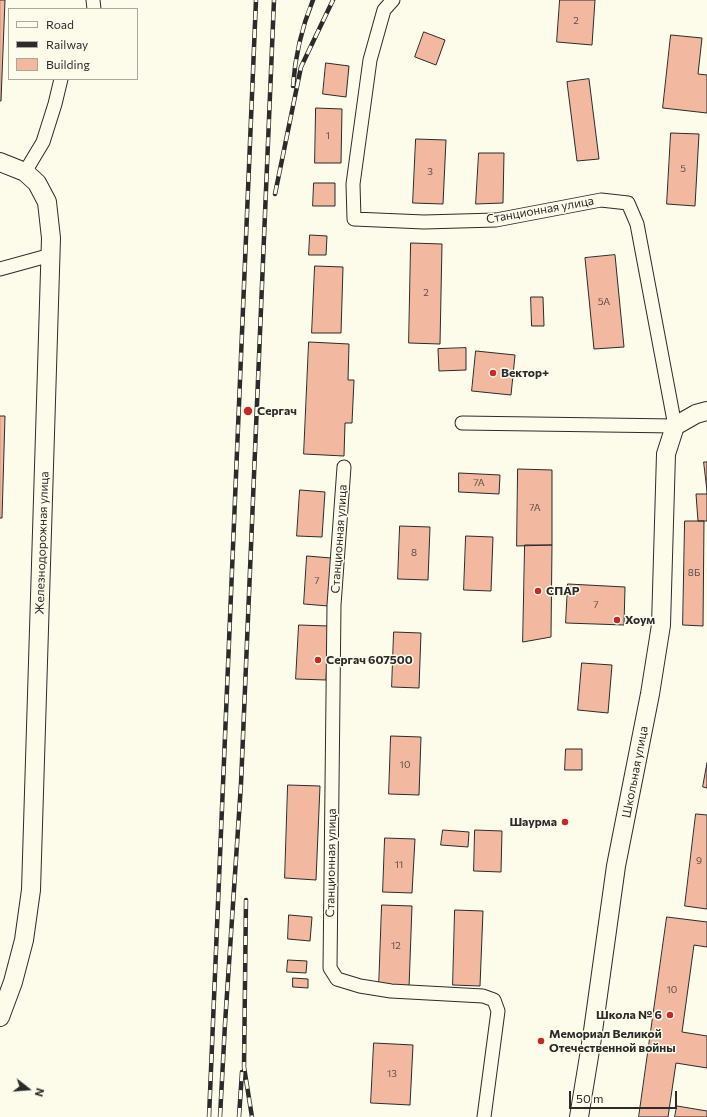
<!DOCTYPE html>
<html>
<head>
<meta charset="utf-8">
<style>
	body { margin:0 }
	#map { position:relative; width:707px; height:1117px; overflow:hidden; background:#fdfbea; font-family:Commissioner,sans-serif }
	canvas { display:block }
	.legend { position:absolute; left:8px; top:8px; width:130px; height:72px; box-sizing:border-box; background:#fdfbea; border:1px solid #a9a89e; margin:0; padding:5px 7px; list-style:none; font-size:12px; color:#2b2b2b }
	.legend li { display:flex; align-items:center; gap:8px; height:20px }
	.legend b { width:20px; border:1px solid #a9a89e }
	.north { position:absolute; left:8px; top:1069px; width:40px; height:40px; -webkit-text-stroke:3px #fdfbea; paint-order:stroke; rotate:107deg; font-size:11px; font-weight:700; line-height:16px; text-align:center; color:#2b2b2b }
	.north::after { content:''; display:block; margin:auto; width:14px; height:18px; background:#2b2b2b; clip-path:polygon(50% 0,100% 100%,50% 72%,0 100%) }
	.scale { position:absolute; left:569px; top:1091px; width:108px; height:18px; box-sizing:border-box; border:2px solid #2b2b2b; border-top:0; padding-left:5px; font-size:12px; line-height:14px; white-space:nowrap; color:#2b2b2b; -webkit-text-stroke:3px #fdfbea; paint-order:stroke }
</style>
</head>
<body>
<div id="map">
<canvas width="707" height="1117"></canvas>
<ul class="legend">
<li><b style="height:5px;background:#fdfbea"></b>Road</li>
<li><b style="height:5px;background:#2b2b2b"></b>Railway</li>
<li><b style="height:11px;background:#f2b8a0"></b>Building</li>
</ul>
<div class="north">N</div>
<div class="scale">50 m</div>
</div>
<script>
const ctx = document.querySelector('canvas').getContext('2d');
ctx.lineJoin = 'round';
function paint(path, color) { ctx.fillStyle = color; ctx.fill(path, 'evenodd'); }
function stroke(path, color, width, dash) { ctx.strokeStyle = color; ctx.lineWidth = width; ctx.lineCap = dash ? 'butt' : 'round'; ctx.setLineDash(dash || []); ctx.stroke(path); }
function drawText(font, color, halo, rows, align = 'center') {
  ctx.font = font + ' Commissioner,sans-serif'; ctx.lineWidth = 3; ctx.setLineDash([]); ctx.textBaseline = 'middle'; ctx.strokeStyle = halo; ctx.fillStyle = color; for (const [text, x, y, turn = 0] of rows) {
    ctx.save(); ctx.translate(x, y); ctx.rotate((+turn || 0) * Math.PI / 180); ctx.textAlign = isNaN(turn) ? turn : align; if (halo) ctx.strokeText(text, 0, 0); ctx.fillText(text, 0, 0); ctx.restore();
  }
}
const building = new Path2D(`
	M0 0H5L1 101H0Z
	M560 0H595L592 45 557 42Z
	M424 32 445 40 436 65 415 57Z
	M671 35 702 38 698 74 707 75V113L663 108Z
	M326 63 349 66 346 97 323 94Z
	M589 79 599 159 577 161 567 82Z
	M316 108 342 109 341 163H315Z
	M671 133 699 134 695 206 667 204Z
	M416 139 446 140 443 204 413 203Z
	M479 153H504L503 203 476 204Z
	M314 183H335V206H313Z
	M310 235 327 236 326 255H309Z
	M411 243 442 244 440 344 409 343Z
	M615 255 624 347 594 349 585 258Z
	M315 266 343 267 341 333H312Z
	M531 297H543L544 326H532Z
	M309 342 349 344 348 380H354L352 423H345L344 456 304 454Z
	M466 348V370L439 371 438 349Z
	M476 351 515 355 511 395 472 391Z
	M0 416H5L2 518H0Z
	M704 462H707V521H698L696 494H707Z
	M518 469 552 470V545L517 546Z
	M459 473 500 475 499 494 459 492Z
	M300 490 325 492 322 537 297 536Z
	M685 521H704L703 626 683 625Z
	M400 526 430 527 428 580 398 579Z
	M466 536 493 537 491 591 464 590Z
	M525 545H552L551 637 523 642Z
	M307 556 331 558 328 606 304 604Z
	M568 584 625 587 624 625 566 623Z
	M299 625 329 626 326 680 296 679Z
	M394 632 421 633 419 688 392 687Z
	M582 663 612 665 608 713 578 710Z
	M391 736 421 737 419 795 389 794Z
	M566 749H582V770H565Z
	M707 763V788L703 787Z
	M288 785 320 786 316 880 285 878Z
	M696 814 707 815V909L685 906Z
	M443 830 469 832 468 847 441 845Z
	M475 830 502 831 501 872 474 871Z
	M385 838 415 839 412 893 383 892Z
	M382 905 412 906 409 988 379 987Z
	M455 910 483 911 480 986 453 985Z
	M289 915 312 917 310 941 288 939Z
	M667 917 707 922V947L694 945 682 1032 707 1036V1068L676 1063 668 1117H639Z
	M288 960 307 961 306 973 287 972Z
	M293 978 308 979V988L293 987Z
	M374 1043 413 1045 410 1105 371 1103Z
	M677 1106 707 1111V1117H675Z`);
const street = new Path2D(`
	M93 0 94 9
	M393 0 384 10 370 60 353 184 354 219 424 222 496 220 601 200 628 203 637 224 675 426 462 423
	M25 172 43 142 55 104 61 79
	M0 269 51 255
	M344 467 334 605 330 968 337 979 360 986 391 991 483 996 494 1000 498 1011 484 1117`);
const secondary = new Path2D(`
	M0 162 25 172 37 183 47 202 51 238 31 890 24 940 13 982 0 1017
	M579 1117 592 1038 616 866 650 694 661 625 666 454 675 426 696 414 707 411`);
const rail = new Path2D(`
	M293 86C295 57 302 27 313 0
	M275 194 301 67 333 0
	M246 900 244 1067 252 1117
	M209 1117 256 0
	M220 1117 225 1024 241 784 274 0
	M239 1117 242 1072`);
const markers = [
	[493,373,4,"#c62828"],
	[248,411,5,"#c62828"],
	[538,591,4,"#c62828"],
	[617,620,4,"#c62828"],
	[318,660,4,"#c62828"],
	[565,822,4,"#c62828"],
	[670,1015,4,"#c62828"],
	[541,1041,4,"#c62828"]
];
const numberNames = [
	["2",576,21],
	["1",328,136],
	["5",683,169],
	["3",430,172],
	["2",426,293],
	["5А",604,302],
	["7А",479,483],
	["7А",535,508],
	["8",414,553],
	["8Б",694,573],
	["7",317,581],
	["7",596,605],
	["10",405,765],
	["9",699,861],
	["11",399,865],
	["12",396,946],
	["10",672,990],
	["13",392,1074]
];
const streetNames = [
	["Станционная улица",540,210,-10],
	["Станционная улица",339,539,-86],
	["Железнодорожная улица",42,543,-88],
	["Школьная улица",635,772,-79],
	["Станционная улица",331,863,-89]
];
const poiNames = [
	["Вектор+",501,373],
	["Сергач",257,411],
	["СПАР",546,591],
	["Хоум",625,620],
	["Сергач 607500",326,660],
	["Шаурма",557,822,"right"],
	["Школа № 6",662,1015,"right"],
	["Мемориал Великой",549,1034],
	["Отечественной войны",549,1048]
];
paint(building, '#f2b8a0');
stroke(building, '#2b2b2b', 1);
stroke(street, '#2b2b2b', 15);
stroke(secondary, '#2b2b2b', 20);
stroke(street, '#fdfbea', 13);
stroke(secondary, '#fdfbea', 18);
stroke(rail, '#2b2b2b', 4.5);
stroke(rail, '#fdfbea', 3, [9]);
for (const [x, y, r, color] of markers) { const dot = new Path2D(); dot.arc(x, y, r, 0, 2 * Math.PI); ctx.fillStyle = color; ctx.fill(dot); stroke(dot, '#fdfbea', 1.5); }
drawText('10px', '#5d4e48', null, numberNames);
drawText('12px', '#2b2b2b', '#fdfbea', streetNames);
drawText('bold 12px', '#2b2b2b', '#fdfbea', poiNames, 'left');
</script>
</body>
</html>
